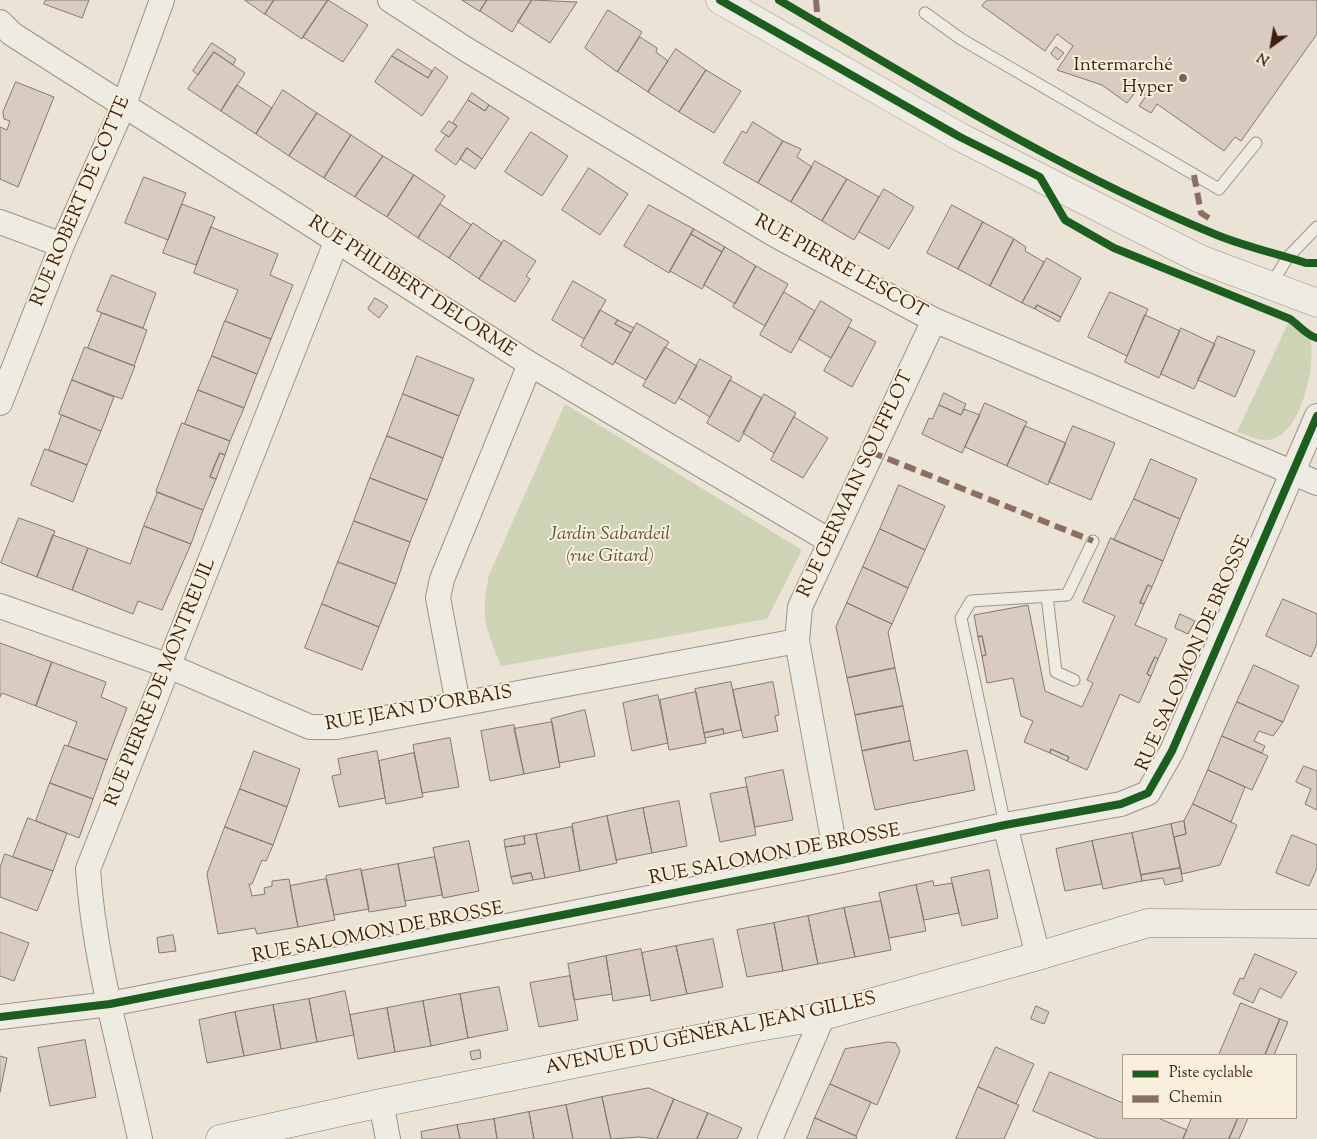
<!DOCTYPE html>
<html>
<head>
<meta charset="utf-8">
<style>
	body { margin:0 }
	#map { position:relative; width:1317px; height:1139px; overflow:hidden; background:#ebe3d5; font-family:"Sorts Mill Goudy",serif }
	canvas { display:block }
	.legend { position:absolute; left:1122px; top:1054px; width:175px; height:65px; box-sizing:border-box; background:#f8efdd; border:1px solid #ad9b8a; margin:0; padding:6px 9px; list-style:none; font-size:15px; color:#3d1e0d }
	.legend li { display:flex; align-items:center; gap:10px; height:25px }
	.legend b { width:25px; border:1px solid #ad9b8a }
	.north { position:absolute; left:1247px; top:20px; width:50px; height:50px; -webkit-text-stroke:4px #f8efdd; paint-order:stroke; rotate:212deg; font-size:14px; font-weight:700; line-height:20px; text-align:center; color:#3d1e0d }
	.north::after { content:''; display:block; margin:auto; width:18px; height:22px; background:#3d1e0d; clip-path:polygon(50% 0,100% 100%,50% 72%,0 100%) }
</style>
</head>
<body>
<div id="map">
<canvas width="1317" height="1139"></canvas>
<ul class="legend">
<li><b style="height:6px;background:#1b5e20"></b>Piste cyclable</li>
<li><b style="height:6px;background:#8d6e63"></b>Chemin</li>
</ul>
<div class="north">N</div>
</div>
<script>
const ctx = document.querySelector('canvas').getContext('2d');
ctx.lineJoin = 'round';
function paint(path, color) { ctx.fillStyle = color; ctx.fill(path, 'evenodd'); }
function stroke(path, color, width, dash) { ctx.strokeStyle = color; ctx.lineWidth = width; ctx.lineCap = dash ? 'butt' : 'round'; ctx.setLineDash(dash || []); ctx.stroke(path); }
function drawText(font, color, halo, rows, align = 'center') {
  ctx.font = font + ' "Sorts Mill Goudy",serif'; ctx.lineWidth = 4; ctx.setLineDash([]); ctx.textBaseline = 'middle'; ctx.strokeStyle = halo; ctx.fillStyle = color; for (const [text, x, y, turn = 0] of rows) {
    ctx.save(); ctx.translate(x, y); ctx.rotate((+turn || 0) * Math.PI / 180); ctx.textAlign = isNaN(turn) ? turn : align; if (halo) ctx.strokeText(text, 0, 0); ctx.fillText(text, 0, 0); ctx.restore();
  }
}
const green = new Path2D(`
	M1290 319C1297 324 1305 328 1310 336 1317 363 1301 440 1266 440 1257 440 1246 435 1237 432Z
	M565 404 802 550 767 619 501 666C486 627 480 618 489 575Z`);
const building = new Path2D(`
	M46 0H89L82 18 44 4Z
	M245 0H274L265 14Z
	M274 0H328L302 39 265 14Z
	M328 0 368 25 343 62 303 37Z
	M462 0H487L480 11Z
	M487 0H532L512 32 480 11Z
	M532 0 577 2 550 43 518 22Z
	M987 0H1317V34L1241 141 1235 137 1224 151 1157 104 1151 113 1139 106 1146 96 1137 90 1127 103 1102 85 1057 70 1073 46 1057 34 1045 51 982 6Z
	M608 10 642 32 617 72 585 48Z
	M640 37 657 48 656 52 668 61 648 92 618 72Z
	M212 43 236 59 233 65 214 52 198 75 193 71Z
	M1056 47 1064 53 1058 60 1051 54Z
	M398 49 432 71 428 78 392 56Z
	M676 49 706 70 679 112 648 92Z
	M214 52 245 73 221 111 188 89Z
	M392 56 428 78 435 67 448 77 422 116 375 82Z
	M706 70 741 91 714 133 679 112Z
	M16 82 54 97 18 187 0 179V127L7 130 10 121 4 119 3 112Z
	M237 85 272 108 256 134 221 111Z
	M283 90 317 113 289 156 256 134Z
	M472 93 489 105 485 111 468 100Z
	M468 100 485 111 489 105 509 118 482 159 467 148 456 165 435 150 446 135 449 137 457 126 453 123Z
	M317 113 351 135 324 178 289 156Z
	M449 121 457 126 449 137 441 132Z
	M753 122 783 141 758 183 723 163 742 131 746 133Z
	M531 132 568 156 542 196 505 172Z
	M351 135 383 156 355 197 324 178Z
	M783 141 801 149 797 157 812 167 791 202 758 183Z
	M467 148 482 159 475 169 460 159Z
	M383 156 414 175 387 217 355 197Z
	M815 161 847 179 822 221 791 202Z
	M589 168 628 194 600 235 562 210Z
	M414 175 445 196 418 238 387 217Z
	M144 177 186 193 168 240 125 223Z
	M847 179 879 197 854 240 822 221Z
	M884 189 914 207 889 249 859 232Z
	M182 204 215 217 196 265 163 253Z
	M440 204 471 225 449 258 418 238Z
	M649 205 694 229 669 273 624 246Z
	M952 205 983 222 958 269 927 253Z
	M983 222 1014 239 990 286 958 269Z
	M473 223 502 243 479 279 449 258Z
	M211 227 278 254 270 275 293 285 271 339 225 321 238 290 194 273Z
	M694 229 725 247 722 252 691 234Z
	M691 234 722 252 702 289 670 271Z
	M1014 239 1026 247 1025 251 1044 262 1022 303 990 286Z
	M504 240 536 261 526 276 530 279 515 302 479 279Z
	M725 247 756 266 735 304 704 285Z
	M1047 258 1081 278 1061 317 1037 305 1035 309 1022 303Z
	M756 266 788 284 765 326 733 307Z
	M112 275 156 293 143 328 97 311Z
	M573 281 606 300 584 339 552 320Z
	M784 292 815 311 791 353 760 335Z
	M1110 292 1148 309 1127 356 1088 337Z
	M375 298 388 306 379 318 368 309Z
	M821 301 852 320 831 358 799 339Z
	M1037 305 1061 317 1059 322 1035 309Z
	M600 310 618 320 615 324 631 333 613 365 581 346Z
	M102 313 147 330 134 366 88 348Z
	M1145 315 1180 331 1159 378 1125 362Z
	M618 320 634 328 631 333 615 324Z
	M225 321 271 339 257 374 212 356Z
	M637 323 669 342 646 380 615 362Z
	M849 327 876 342 852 387 824 371Z
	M1181 328 1215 344 1194 389 1161 374Z
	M1218 336 1255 351 1235 397 1198 380Z
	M85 347 135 366 122 399 72 380Z
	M665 347 697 366 675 404 643 386Z
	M212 356 257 374 244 408 198 390Z
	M417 356 474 379 459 416 403 394Z
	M700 359 732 377 710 417 679 398Z
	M72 380 114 397 101 431 59 414Z
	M730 380 762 398 739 442 707 423Z
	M198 390 244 408 230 441 185 424Z
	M944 393 966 404 961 415 939 405Z
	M403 394 459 416 443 458 387 436Z
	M764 394 796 413 774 453 743 433Z
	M985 403 1027 422 1007 466 965 447Z
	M939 405 961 415 964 409 980 415 962 453 922 434 929 418 932 419Z
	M62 415 101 431 87 465 49 450Z
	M794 417 828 438 803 478 771 460Z
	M182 423 230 441 225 455 220 453 210 477 216 479 203 510 156 492Z
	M1025 426 1066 443 1048 485 1007 466Z
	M1073 426 1115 443 1091 500 1049 482Z
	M387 436 443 458 427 500 370 478Z
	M45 449 87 465 73 502 31 485Z
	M220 453 225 455 216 479 210 477Z
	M1151 459 1197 479 1180 519 1134 499Z
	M370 478 427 500 410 542 354 521Z
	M899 485 945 506 925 550 880 529Z
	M158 492 203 510 191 544 144 526Z
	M1134 499 1180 519 1163 561 1114 540Z
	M19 518 55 531 37 577 1 563Z
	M354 521 410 542 396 584 338 562Z
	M144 526 191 544 162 610 138 601 133 614 72 590 88 548 130 564Z
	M880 529 925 550 908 588 863 567Z
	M53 535 88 548 72 590 37 577Z
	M1111 538 1163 561 1152 587 1148 585 1140 603 1144 604 1135 625 1167 639 1158 659 1155 657 1147 674 1151 676 1139 703 1120 694 1087 770 1067 761 1069 757 1051 749 1050 753 1024 742 1033 721 1021 716 1013 678 987 683 982 656 986 655 982 636 978 637 974 615 1028 605 1045 691 1082 707 1093 683 1087 680 1115 616 1083 602Z
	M338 562 396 584 379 627 322 604Z
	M863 567 908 588 892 624 847 603Z
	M1148 585 1152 587 1144 604 1140 603Z
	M1283 599 1317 614V643L1311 657 1266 636Z
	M847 603 892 624 888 632 895 668 847 678 836 627Z
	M322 604 379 627 362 670 305 648Z
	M1180 614 1195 621 1188 634 1175 628Z
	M982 636 986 655 982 656 978 637Z
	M0 643 52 662 36 706 2 693 0 697Z
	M1155 657 1158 659 1151 676 1147 674Z
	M52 662 106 682 101 697 127 708 107 760 68 746 77 722 36 706Z
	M1254 665 1299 686 1283 722 1237 702Z
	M895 668 903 706 855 715 847 678Z
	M731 682 741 730 724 734 723 729 704 733 695 689Z
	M773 682 779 715 775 716 778 731 743 738 733 690Z
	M696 692 706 743 669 750 660 700Z
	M658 695 668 743 632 751 623 703Z
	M1237 702 1283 722 1273 736 1259 731 1254 741 1265 746 1262 753 1222 736Z
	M903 706 910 741 862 751 855 715Z
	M585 710 595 756 559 763 551 719Z
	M552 722 560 767 524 774 514 729Z
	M514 725 524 774 490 781 481 731Z
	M723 729 724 734 705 738 704 733Z
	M1222 736 1268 756 1252 790 1208 770Z
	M450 738 459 787 422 793 413 745Z
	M910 741 914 761 967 750 975 790 875 810 862 751Z
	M65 745 107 760 93 799 50 783Z
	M1051 749 1069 757 1067 761 1050 753Z
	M254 751 300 769 287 807 240 789Z
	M377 751 385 798 339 807 332 776 341 774 338 759Z
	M414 753 423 797 386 804 379 761Z
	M1304 766 1317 771V810L1305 804 1311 789 1296 782Z
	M783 770 793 820 755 827 745 778Z
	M1208 770 1245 787 1231 822 1193 804Z
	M50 783 93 799 79 838 36 821Z
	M747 787 756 835 720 842 710 794Z
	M240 789 287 807 273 845 225 827Z
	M679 801 687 846 652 853 643 808Z
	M1193 804 1237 825 1220 865 1182 874 1174 837 1186 834 1184 821Z
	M643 808 652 853 616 860 607 816Z
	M607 816 617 863 580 871 572 824Z
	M28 818 67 833 53 871 13 857Z
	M1184 821 1186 834 1174 837 1171 824Z
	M1171 824 1180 868 1141 875 1132 833Z
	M225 827 273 845 266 861 262 860 252 884H249L252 896 265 894 264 888 272 886V881L289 879 298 927 257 934 255 928 218 934 207 874Z
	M572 827 580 871 545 878 536 834Z
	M1132 833 1142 881 1103 889 1092 841Z
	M536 834 545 878 533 880 531 873 511 877 505 847 525 844 524 836Z
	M1292 835 1317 845V868L1309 886 1276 873Z
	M524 836 525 844 505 847 504 840Z
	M469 841 479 891 443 898 433 848Z
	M1092 841 1102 884 1065 891 1056 849Z
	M5 854 53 871 37 911 0 897V868Z
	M435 857 442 895 405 901 398 864Z
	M398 864 406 906 369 912 361 871Z
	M1180 868 1183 881 1165 885 1163 878 1142 881 1141 875Z
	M361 869 369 909 334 915 326 876Z
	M989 870 998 918 962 926 951 878Z
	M531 873 533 880 513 884 511 877Z
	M326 879 335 920 298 927 290 886Z
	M933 881 934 886 952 883 959 913 924 920 916 885Z
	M916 885 926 931 889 938 879 893Z
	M881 901 891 950 855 957 844 908Z
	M844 908 855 957 818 964 808 916Z
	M808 916 818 964 783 971 774 923Z
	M774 923 783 971 747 977 737 930Z
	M0 932 29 943 14 981 0 976Z
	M173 935 176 951 159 953 157 938Z
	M713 939 723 987 687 994 676 946Z
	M676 946 687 994 651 1001 642 953Z
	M641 949 650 995 613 1001 606 956Z
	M1255 954 1297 972 1281 998 1260 988 1253 1003 1233 994 1240 978 1243 979Z
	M606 956 612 994 574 1000 568 964Z
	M570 976 578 1020 539 1027 530 983Z
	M499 987 508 1030 468 1038 460 994Z
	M345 991 354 1035 317 1042 309 999Z
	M460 994 468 1038 431 1046 423 1001Z
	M309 999 317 1042 281 1049 273 1005Z
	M423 1001 431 1046 395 1052 387 1008Z
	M1241 1003 1280 1019 1265 1055H1219Z
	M273 1005 281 1049 244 1056 235 1012Z
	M1036 1006 1049 1012 1044 1024 1031 1019Z
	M387 1008 395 1052 358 1059 350 1015Z
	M235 1012 244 1056 207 1063 199 1020Z
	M1280 1019 1288 1022 1274 1055H1265Z
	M85 1040 96 1097 50 1106 38 1048Z
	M889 1042 896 1043 900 1051 877 1105 830 1084 845 1049Z
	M996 1047 1034 1064 1016 1104 978 1087Z
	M480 1050 481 1058 472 1060 470 1052Z
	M0 1056 7 1058 0 1092Z
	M1050 1072 1123 1103V1118H1158L1187 1130 1183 1139H1099L1033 1111Z
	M830 1084 871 1102 856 1136 815 1118Z
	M978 1087 1019 1105 1004 1139H956Z
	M649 1088 674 1099 657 1139 639 1137 611 1139 602 1097Z
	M602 1097 611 1139H573L566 1105Z
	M674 1099 708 1113 697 1139H657Z
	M566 1105 573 1139H534L529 1112Z
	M529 1112 534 1139H497L494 1119Z
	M708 1113 742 1128 737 1139H697Z
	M815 1118 856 1136 857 1139H807Z
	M1192 1118H1238L1229 1139H1183Z
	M1238 1118H1248L1239 1139H1229Z
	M494 1119 497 1139H460L457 1125Z
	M457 1125 460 1139H422L421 1132Z`);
const service = new Path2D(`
	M925 13 961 39 1219 189 1256 143
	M1271 285 1288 257 1317 227
	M1047 596 1056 672 1074 680
	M1005 825 961 618 971 601 1067 595 1093 541`);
const minor = new Path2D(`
	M390 0 467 50 777 236 934 320 1317 483
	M0 22 12 34 530 364 830 541
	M0 222 62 245
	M0 403 62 245 123 107 162 0
	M0 606 169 666 310 727H337L797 641
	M458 704 438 598 442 579 530 364
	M1005 825 1038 956
	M837 861 797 641 800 607 934 320
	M0 1017 110 1004 837 861 1005 825 1121 804 1148 793 1172 751 1317 416
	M381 1103 388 1139
	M140 1139C121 1050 94 960 88 869L337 240
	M770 1139 823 1016`);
const tertiary = new Path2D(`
	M720 0 960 137 1200 259 1317 303`);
const secondary = new Path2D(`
	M220 1139 381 1103 747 1029 823 1016 1038 956 1148 923 1317 924`);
const quiet = new Path2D(`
	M816 0 818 23
	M1194 175 1201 213 1209 218
	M871 452 1093 541`);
const cycleway = new Path2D(`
	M720 0 960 137 1040 177 1065 220 1114 248 1290 319C1299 325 1307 336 1317 338
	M779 0C920 83 1061 171 1212 233 1242 246 1275 253 1306 263H1317
	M0 1017 110 1004 837 861 1005 825 1121 804 1148 793 1172 751 1317 416`);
const markers = [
	[1183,78,5,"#7a6353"]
];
const poiNames = [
	["Intermarché",1173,67],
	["Hyper",1173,89]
];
const streetNames = [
	["RUE ROBERT DE COTTE",82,202,-67],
	["RUE PIERRE LESCOT",840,268,29],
	["RUE PHILIBERT DELORME",411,288,33],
	["RUE GERMAIN SOUFFLOT",857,485,-65],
	["RUE SALOMON DE BROSSE",1195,654,-66],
	["RUE PIERRE DE MONTREUIL",162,683,-68],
	["RUE JEAN D'ORBAIS",419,710,-10],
	["RUE SALOMON DE BROSSE",775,856,-11],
	["RUE SALOMON DE BROSSE",378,934,-11],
	["AVENUE DU GÉNÉRAL JEAN GILLES",711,1035,-12]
];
const parkNames = [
	["Jardin Sabardeil",610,536],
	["(rue Gitard)",610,558]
];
paint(green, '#ced3b5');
paint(building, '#d9cbbf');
stroke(building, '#827970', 1);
stroke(service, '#9c9389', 13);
stroke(minor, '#9c9389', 26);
stroke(tertiary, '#9c9389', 29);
stroke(secondary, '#827970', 29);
stroke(service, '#eeebe3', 11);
stroke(minor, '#eeebe3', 24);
stroke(tertiary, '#eeebe3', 28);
stroke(secondary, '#eeebe3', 28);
stroke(quiet, '#8d6e63', 6, [12, 6]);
stroke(cycleway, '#1b5e20', 8);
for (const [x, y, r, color] of markers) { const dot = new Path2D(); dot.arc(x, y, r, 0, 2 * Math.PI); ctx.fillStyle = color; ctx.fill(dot); stroke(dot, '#f8efdd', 2); }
drawText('19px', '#3d1e0d', '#f8efdd', poiNames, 'right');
drawText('19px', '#3d1e0d', '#f8efdd', streetNames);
drawText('italic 19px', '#625038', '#f8efdd', parkNames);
</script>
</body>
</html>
